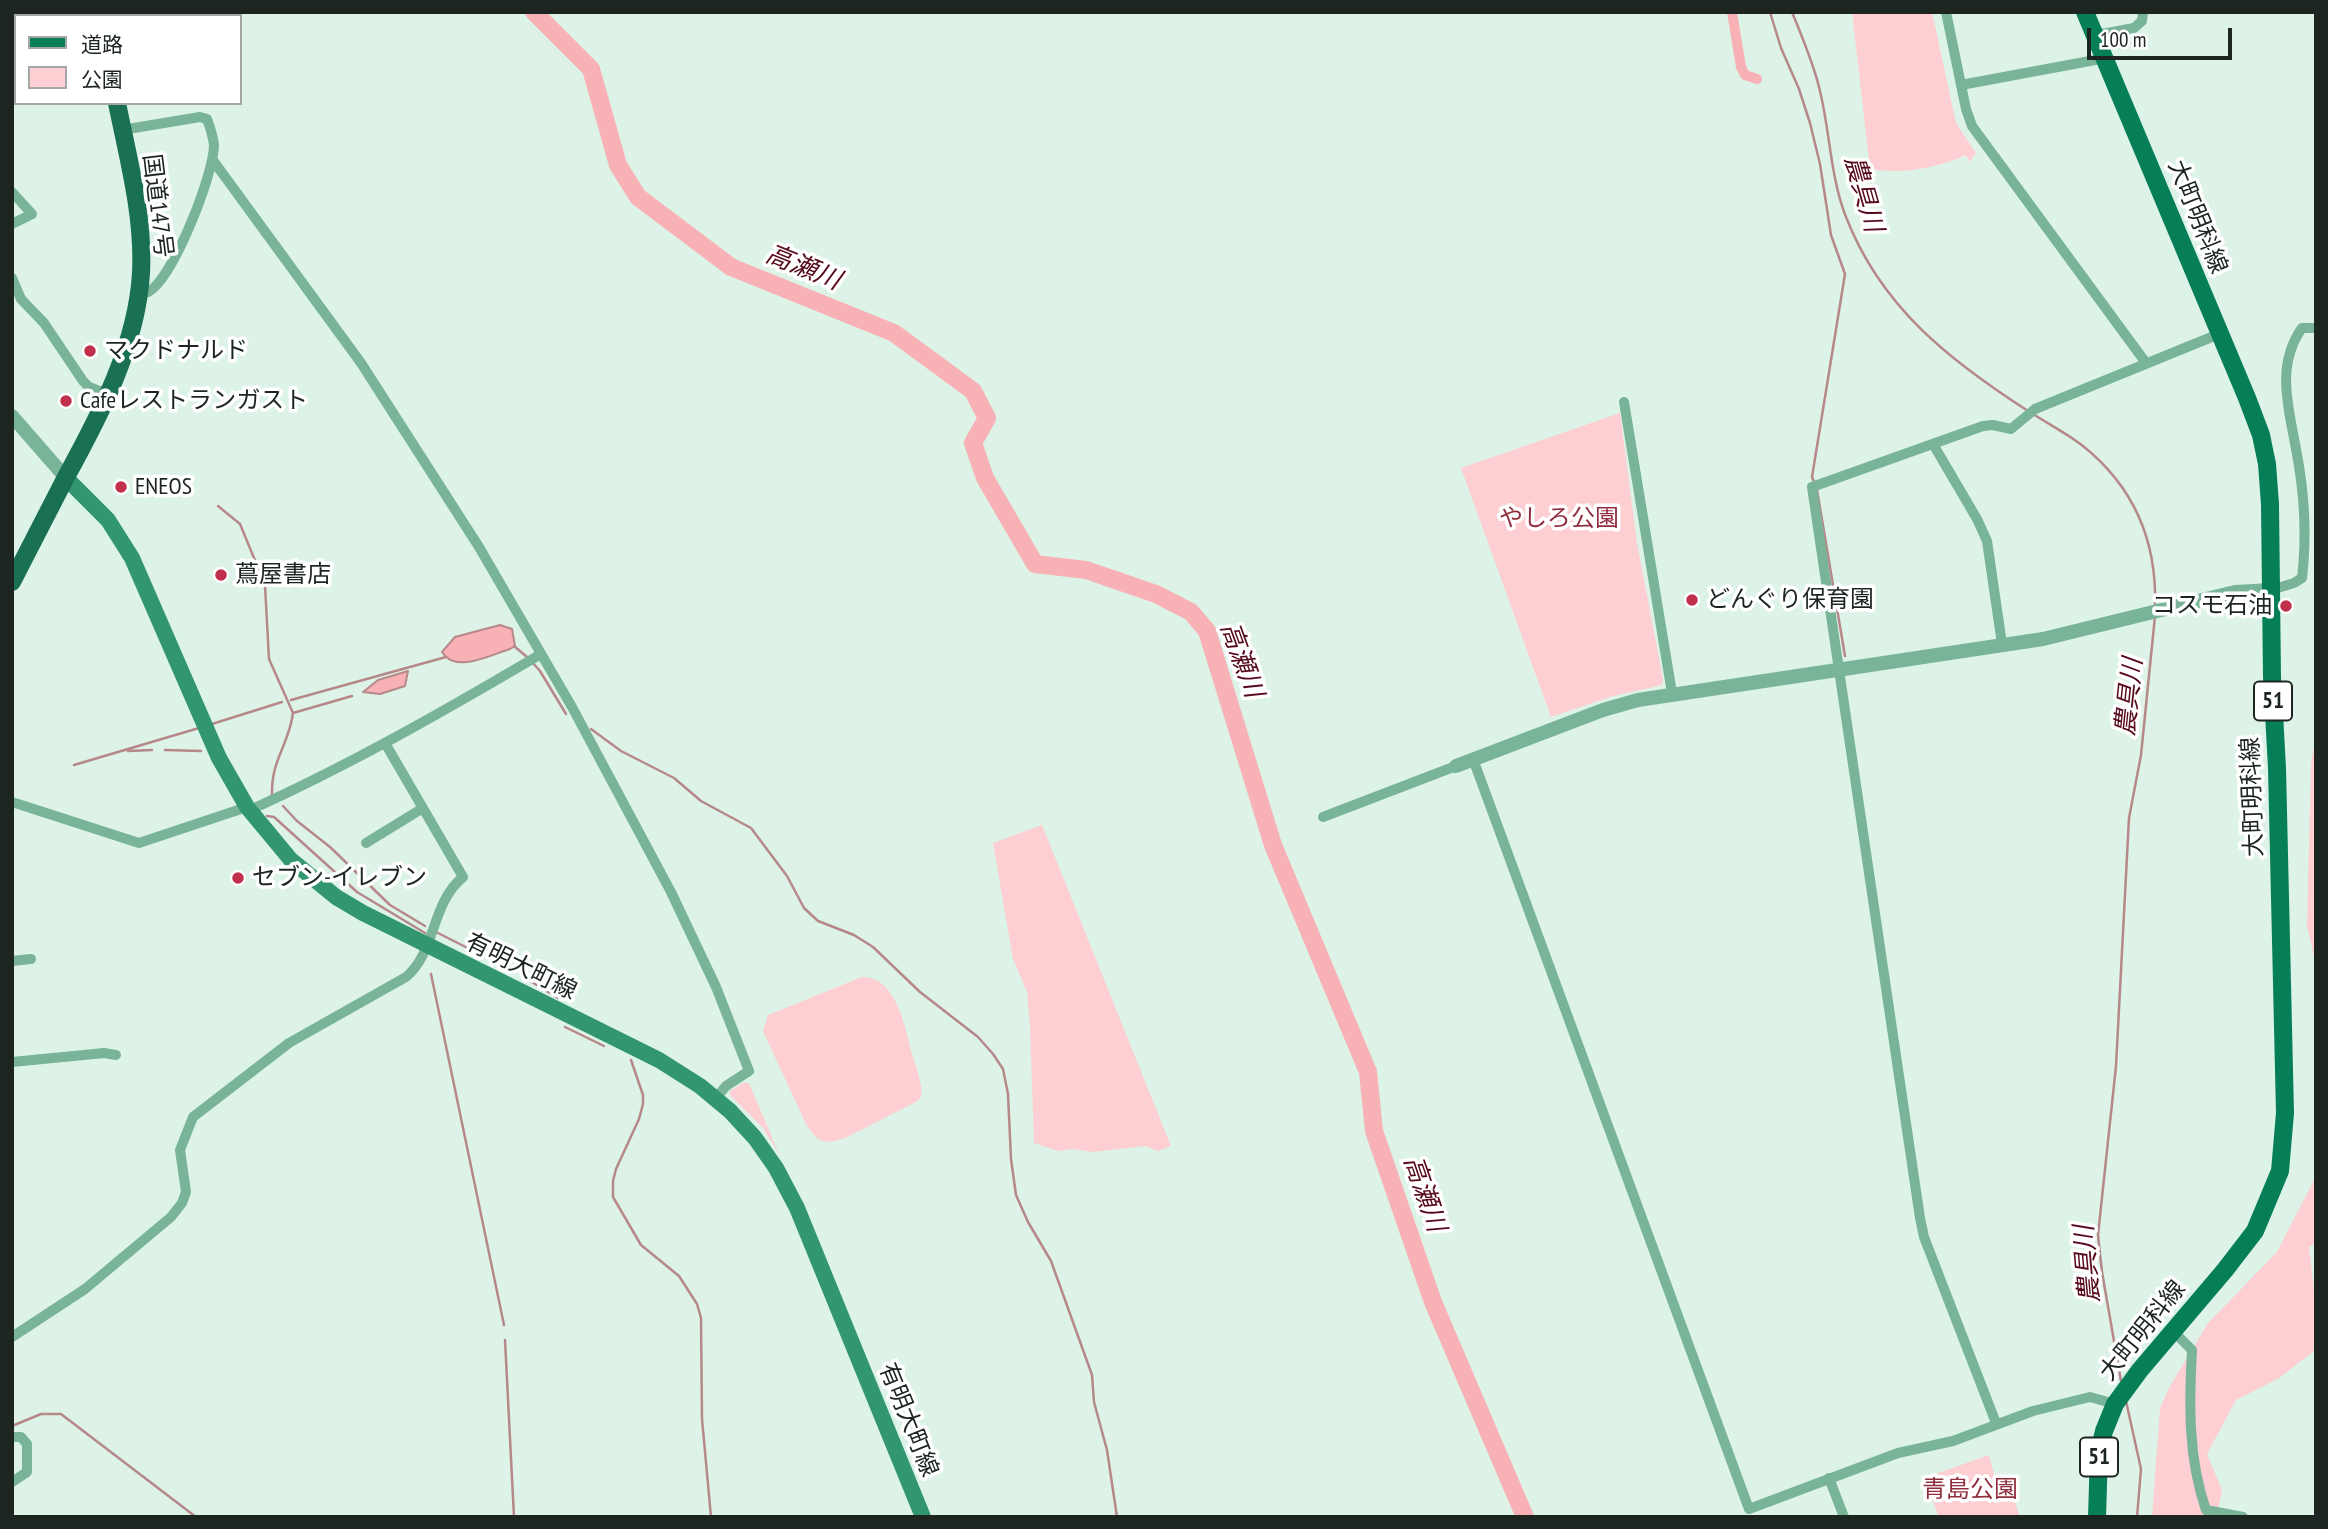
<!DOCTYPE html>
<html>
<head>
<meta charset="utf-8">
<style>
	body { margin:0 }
	#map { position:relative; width:2328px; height:1529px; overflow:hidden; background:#ddf3e7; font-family:"PT Sans Narrow","Noto Sans JP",sans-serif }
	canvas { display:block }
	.frame { position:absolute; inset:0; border:14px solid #1d2521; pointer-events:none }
	.legend { position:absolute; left:14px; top:14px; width:228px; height:91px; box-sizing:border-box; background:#fff; border:2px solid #a5a8a6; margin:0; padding:9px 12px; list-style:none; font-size:21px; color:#1d2521 }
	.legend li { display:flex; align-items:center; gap:14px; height:35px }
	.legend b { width:35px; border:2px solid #a5a8a6 }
	.scale { position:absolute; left:2087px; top:28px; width:145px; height:32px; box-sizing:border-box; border:4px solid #1d2521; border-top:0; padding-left:9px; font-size:21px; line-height:24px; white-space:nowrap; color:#1d2521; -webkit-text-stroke:5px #fff; paint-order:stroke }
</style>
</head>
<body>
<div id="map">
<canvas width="2328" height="1529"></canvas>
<div class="frame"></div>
<ul class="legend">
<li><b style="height:9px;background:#067e58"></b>道路</li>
<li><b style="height:19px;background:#fdcfd2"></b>公園</li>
</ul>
<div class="scale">100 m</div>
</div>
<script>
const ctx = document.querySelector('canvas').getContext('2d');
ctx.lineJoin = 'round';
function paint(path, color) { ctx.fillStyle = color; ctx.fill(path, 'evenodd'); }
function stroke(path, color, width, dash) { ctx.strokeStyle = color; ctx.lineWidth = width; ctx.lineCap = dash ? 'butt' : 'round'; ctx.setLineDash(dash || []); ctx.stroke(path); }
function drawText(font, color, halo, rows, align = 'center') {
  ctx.font = font + ' "PT Sans Narrow","Noto Sans JP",sans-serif'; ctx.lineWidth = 7; ctx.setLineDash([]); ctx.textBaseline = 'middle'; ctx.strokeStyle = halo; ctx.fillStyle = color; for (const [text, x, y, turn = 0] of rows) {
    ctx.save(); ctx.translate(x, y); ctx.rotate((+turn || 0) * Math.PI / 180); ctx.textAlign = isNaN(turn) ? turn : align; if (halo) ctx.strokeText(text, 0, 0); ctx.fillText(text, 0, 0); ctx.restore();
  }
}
const green = new Path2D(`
	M1852 12H1932L1956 123 1976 153 1970 162 1966 155C1935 169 1903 174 1870 169Z
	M1620 413 1637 543 1663 679 1662 685 1613 696 1551 717 1461 468Z
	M2316 734V965L2307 926 2311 764Z
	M1042 825 1171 1146 1158 1151 1145 1146 1093 1152 1073 1149 1058 1151 1034 1143 1030 1026 1027 992 1013 959 993 843Z
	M862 977C897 977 905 1027 912 1054 916 1067 923 1083 921 1097L916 1102 845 1138C823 1146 816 1141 805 1122L763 1031 768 1015Z
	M743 1083H749L779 1154 763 1128 730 1095V1091Z
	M2316 1176V1243L2309 1247 2316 1307 2314 1351 2279 1378 2236 1400 2207 1454 2222 1490 2217 1517H2152L2160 1408 2170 1386 2208 1323 2277 1252Z
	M1989 1455 1997 1486 2009 1484 2020 1517H1939L1924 1478Z`);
const water = new Path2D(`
	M500 625 512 629 515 646 510 649C490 655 455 674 442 652L455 637Z
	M408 671 405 686 380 694 363 692 378 680Z`);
const stream = new Path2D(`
	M1770 12 1781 48 1799 89 1810 123 1820 164 1831 235 1845 274 1812 477 1815 484
	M1792 12C1802 37 1813 62 1819 87 1830 129 1830 177 1846 217 1881 307 1949 360 2028 411
	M2033 414C2050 425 2068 434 2083 446 2134 487 2157 541 2155 606
	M1817 490 1845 656
	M218 506 240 524 261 575 265 586 269 659 293 713 352 696
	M514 646 527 657
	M532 662 540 671 566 714
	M291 700 446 657
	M212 724 282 702
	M591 729 621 751 674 778 701 801 751 828 787 876 804 908 818 921 854 935 873 947 920 992 978 1037 993 1054 1003 1069 1008 1094 1011 1159 1016 1195 1028 1222 1051 1261 1092 1375 1094 1402 1107 1450 1117 1517
	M165 750 201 751
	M128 751 152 750
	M74 765 199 728
	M272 795C271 759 289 745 293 713
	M283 806 297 821 330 847 390 905 425 926
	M267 816 274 817 357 892 425 933
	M436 932 515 972
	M431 974 504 1325
	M522 976 558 998
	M565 1027 604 1046
	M631 1060 643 1095V1104L639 1119 616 1169 613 1181V1197L641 1245 679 1276 697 1304 701 1318 702 1419 711 1517
	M505 1340 514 1517
	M2121 1381 2102 1272 2098 1235 2116 1066 2129 818 2141 755 2155 616
	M2126 1401 2141 1469 2137 1517
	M12 1426 41 1414H61L196 1517`);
const canal = new Path2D(`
	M1732 12 1741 67 1745 75 1757 79`);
const river = new Path2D(`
	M534 12 591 69 618 165 638 197 731 267 894 333 973 391 987 418 973 443 985 478 1035 564 1086 570 1156 594 1191 612 1207 631 1273 845 1368 1072 1374 1131 1433 1302 1525 1517`);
const minor = new Path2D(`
	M1946 12 1966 109 1972 126 2146 363
	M2093 29 2102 34 2134 28 2142 21 2143 12
	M1961 85 2106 58
	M122 130 200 117 207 119C210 127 213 137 214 145 214 174 173 279 148 292L139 291
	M212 159 361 363 479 547 572 707 671 892 716 987 749 1071 726 1086 716 1098
	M12 192 32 214 12 224
	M12 278 21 299 44 323 83 381 89 387 107 394
	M1624 402 1672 693
	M1933 444 1977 519 1987 541 2002 644
	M2271 590 2294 583 2302 578C2307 536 2304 490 2296 449 2289 409 2275 366 2302 328H2316
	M1473 759 1749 1509 1898 1453 1953 1441 2033 1411 2090 1397 2115 1404
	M12 802 139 843 247 807
	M250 810C350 765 446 710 541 654
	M1323 817 1456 766
	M366 843 423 808
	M12 961 31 959
	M12 1062 104 1053 116 1055
	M2173 1331 2192 1350C2189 1404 2188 1458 2206 1510L2243 1517
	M12 1337 85 1289 171 1217 182 1203 186 1192 180 1150 193 1117 289 1043 406 977C436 952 431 903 463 877L385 743
	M1996 1423 1924 1237 1920 1218 1812 487 1983 426 1993 425 2011 429 2035 409 2219 334
	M12 1437H21L27 1444V1472L12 1482
	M1829 1478 1844 1517`);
const tertiary = new Path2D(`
	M12 416 66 478
	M1456 766 1603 710 1638 700 2043 639 2235 592 2271 590`);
const secondary = new Path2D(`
	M66 478 108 520 132 558 219 758 247 807 291 860 336 897 363 913 659 1060 700 1086 730 1111 755 1138 776 1168 797 1208 923 1517`);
const primary = new Path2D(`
	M2085 12 2247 398 2261 435 2267 464 2270 504 2272 677 2277 768 2285 1113 2280 1171 2255 1231 2225 1270 2140 1370 2115 1404 2104 1431 2099 1452 2097 1517`);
const trunk = new Path2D(`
	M99 12V16
	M12 582C30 547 48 512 66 477 100 415 137 345 141 273 144 216 128 158 117 103`);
const markers = [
	[90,351,7,"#c02f4c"],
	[66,401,7,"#c02f4c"],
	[121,487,7,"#c02f4c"],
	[221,575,7,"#c02f4c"],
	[1692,600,7,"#c02f4c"],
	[2286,606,7,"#c02f4c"],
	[238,878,7,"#c02f4c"]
];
const shields = [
	[2273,701,38],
	[2099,1457,38]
];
const shieldNames = [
	["51",2273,701],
	["51",2099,1457]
];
const streetNames = [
	["国道147号",157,206,83],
	["大町明科線",2197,217,68],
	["大町明科線",2253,797,-92],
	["有明大町線",521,967,26],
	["大町明科線",2143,1331,-51],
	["有明大町線",908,1420,68]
];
const poiNames = [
	["マクドナルド",104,351],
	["Cafeレストランガスト",80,401],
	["ENEOS",135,487],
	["蔦屋書店",235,575],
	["どんぐり保育園",1706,600],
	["コスモ石油",2272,606,"right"],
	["セブン-イレブン",252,878]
];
const parkNames = [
	["やしろ公園",1559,519],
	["青島公園",1970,1490]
];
const waterNames = [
	["農具川",1863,194,74],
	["高瀬川",803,268,22],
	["高瀬川",1241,660,70],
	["農具川",2130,697,-84],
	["高瀬川",1424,1194,71],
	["農具川",2088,1264,-95]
];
paint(green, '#fdcfd2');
paint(water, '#f8b2b6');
stroke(water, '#b68889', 2);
stroke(stream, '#b68889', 2.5);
stroke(canal, '#f8b2b6', 10);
stroke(river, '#f8b2b6', 18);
stroke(minor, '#79b499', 10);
stroke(tertiary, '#79b499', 14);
stroke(secondary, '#329770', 16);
stroke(primary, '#067e58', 18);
stroke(trunk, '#1a7052', 18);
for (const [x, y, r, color] of markers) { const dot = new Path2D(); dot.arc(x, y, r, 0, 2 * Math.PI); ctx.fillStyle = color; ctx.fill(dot); stroke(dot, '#fff', 2.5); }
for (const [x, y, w] of shields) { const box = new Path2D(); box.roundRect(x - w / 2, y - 19.5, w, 39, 5); ctx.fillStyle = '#fff'; ctx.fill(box); stroke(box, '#1d2521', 2); }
drawText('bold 23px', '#1d2521', null, shieldNames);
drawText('24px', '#1d2521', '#fff', streetNames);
drawText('24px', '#1d2521', '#fff', poiNames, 'left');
drawText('24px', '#912e3d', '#fff', parkNames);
drawText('italic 26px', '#560a1b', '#fff', waterNames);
</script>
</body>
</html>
